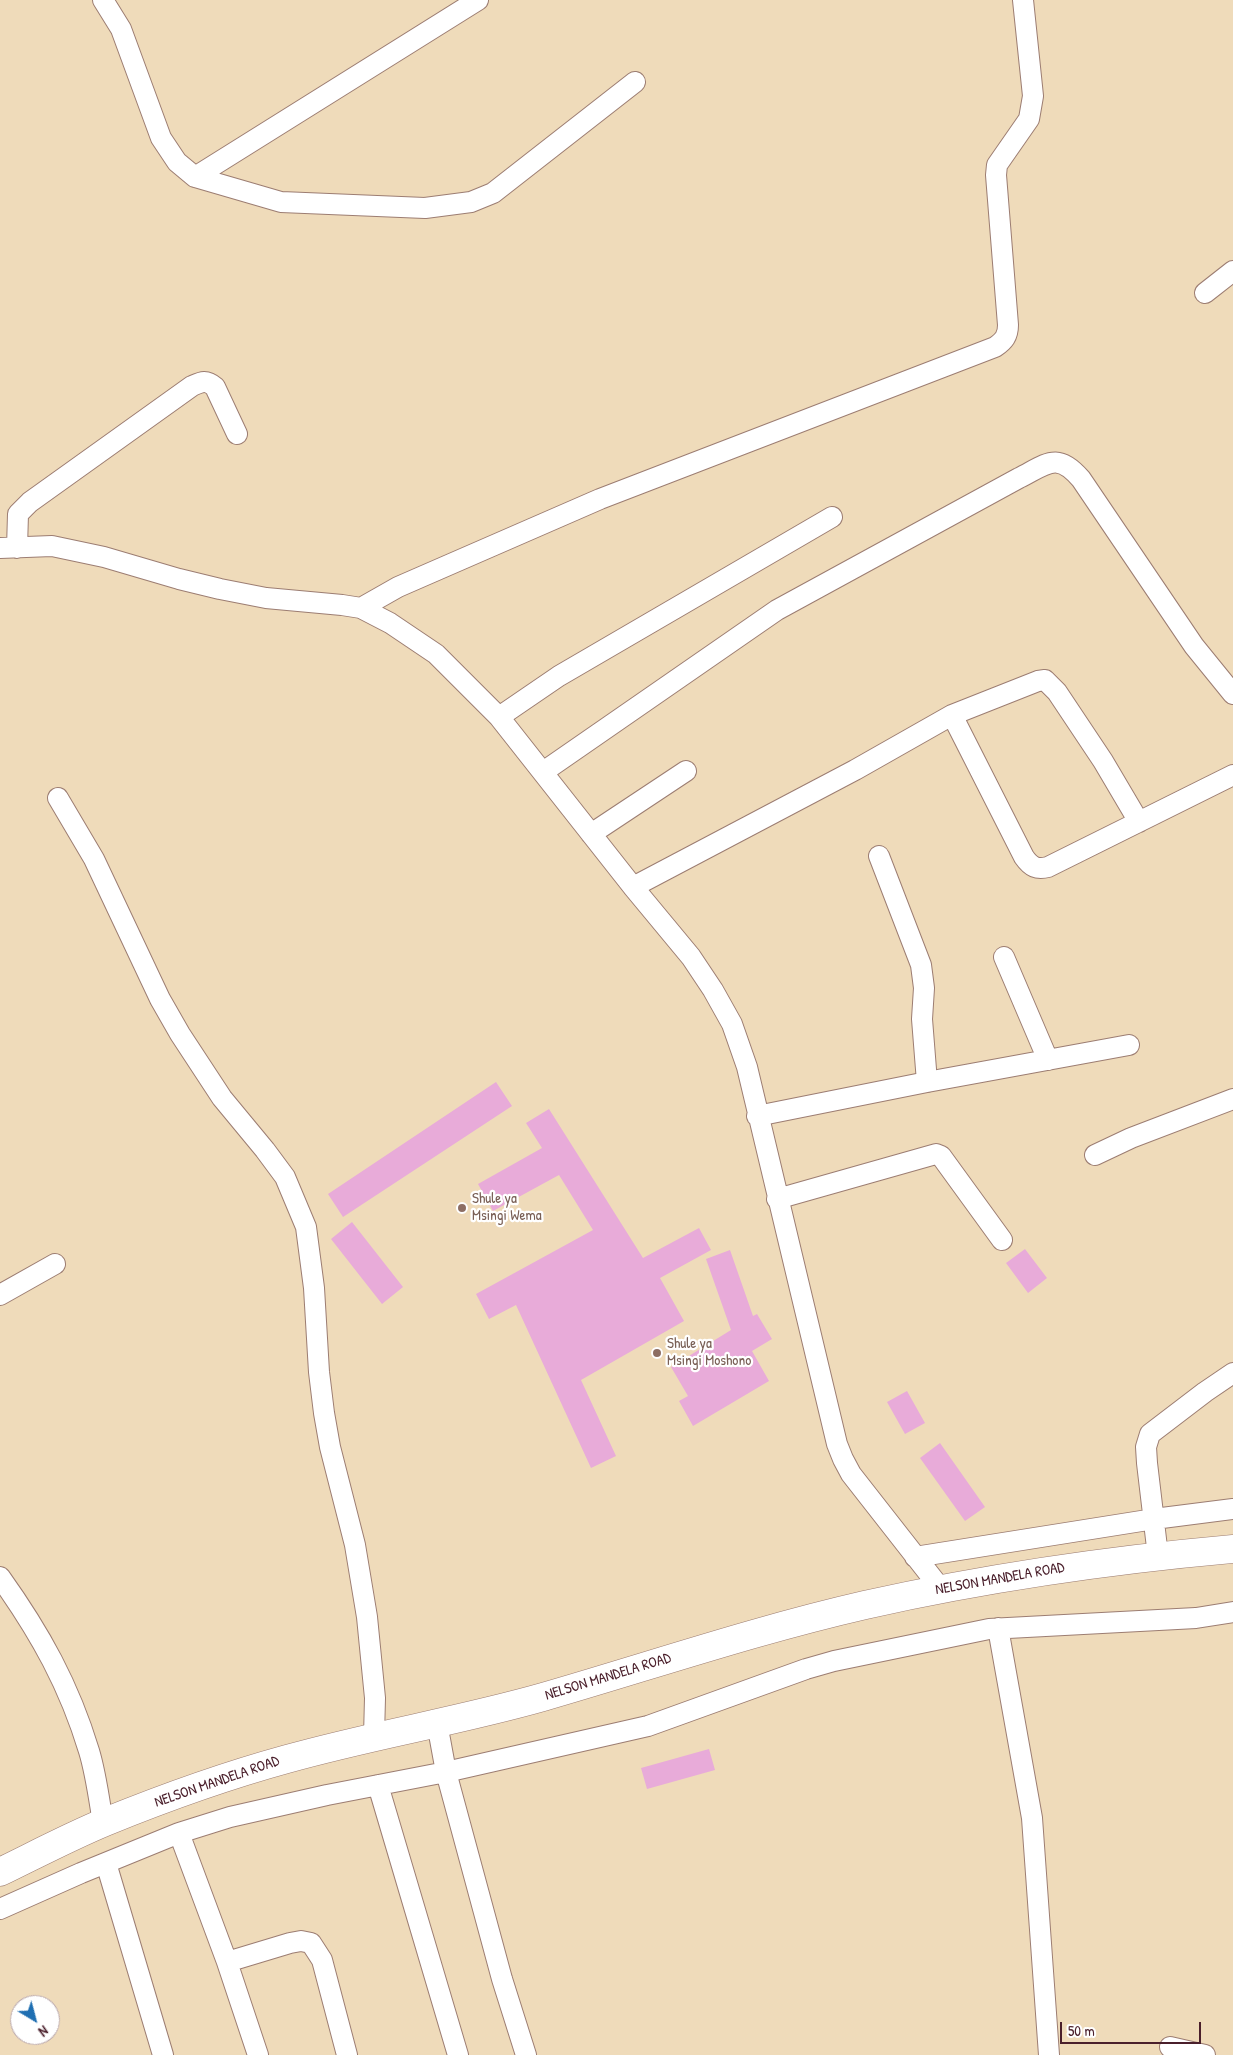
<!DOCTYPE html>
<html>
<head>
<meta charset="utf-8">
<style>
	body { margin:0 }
	#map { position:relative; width:1233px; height:2055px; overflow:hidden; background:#efdbba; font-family:"Patrick Hand",sans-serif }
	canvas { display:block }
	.north { position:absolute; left:10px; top:1995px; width:50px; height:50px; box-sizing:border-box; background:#fff; border:1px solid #b7a5aa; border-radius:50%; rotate:143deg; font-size:14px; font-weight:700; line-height:20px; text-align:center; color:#4a1f2b }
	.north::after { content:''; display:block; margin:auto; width:18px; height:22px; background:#1f6fb2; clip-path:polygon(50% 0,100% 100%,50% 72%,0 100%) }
	.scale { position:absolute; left:1060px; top:2022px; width:141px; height:22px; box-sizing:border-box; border:2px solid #4a1f2b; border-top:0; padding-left:6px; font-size:15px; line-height:18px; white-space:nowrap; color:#4a1f2b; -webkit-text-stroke:4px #fff; paint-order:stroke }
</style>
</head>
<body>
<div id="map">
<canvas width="1233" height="2055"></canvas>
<div class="north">N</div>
<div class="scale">50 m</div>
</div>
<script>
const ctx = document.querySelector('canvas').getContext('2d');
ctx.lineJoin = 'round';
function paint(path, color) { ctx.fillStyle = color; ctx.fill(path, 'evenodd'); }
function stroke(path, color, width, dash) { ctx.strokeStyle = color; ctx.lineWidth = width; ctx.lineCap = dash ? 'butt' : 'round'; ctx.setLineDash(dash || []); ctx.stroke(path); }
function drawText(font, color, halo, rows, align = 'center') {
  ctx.font = font + ' "Patrick Hand",sans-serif'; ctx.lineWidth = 4.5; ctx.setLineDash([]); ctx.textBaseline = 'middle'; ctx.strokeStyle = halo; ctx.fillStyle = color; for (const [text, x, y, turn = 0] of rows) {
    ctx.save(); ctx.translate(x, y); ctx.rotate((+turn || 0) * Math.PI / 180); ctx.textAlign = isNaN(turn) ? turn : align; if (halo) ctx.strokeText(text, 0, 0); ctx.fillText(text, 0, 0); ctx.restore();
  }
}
const building = new Path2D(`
	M496 1082 512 1106 343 1217 328 1194Z
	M549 1109 643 1258 699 1228 711 1250 660 1278 684 1321 581 1380 616 1456 591 1468 516 1305 489 1319 476 1294 593 1230 559 1175 493 1211 478 1184 542 1148 526 1123Z
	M352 1222 403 1287 382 1304 331 1239Z
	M1025 1249 1047 1278 1028 1293 1006 1263Z
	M730 1250 753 1316 757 1314 772 1339 752 1351 769 1381 693 1426 679 1401 688 1396 671 1367 731 1330 706 1259Z
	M907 1391 925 1423 905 1434 887 1402Z
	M940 1443 985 1507 965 1521 920 1458Z
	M709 1749 715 1770 647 1789 641 1768Z`);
const minor = new Path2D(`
	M103 0 121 29 161 138 177 162 195 177 281 202 425 208 471 202 493 193 635 82
	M195 177 478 0
	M1205 293 1233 271
	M0 548 52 546 104 557 179 579 220 589 266 598 342 605 361 608 390 623 436 654 499 717 633 887 691 957 713 990 732 1024 747 1067 837 1444 843 1459 851 1474 941 1589
	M17 548 18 514 30 502 192 386C201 382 206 379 215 387L237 434
	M361 608 398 587 600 499 995 347C1004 341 1008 336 1008 325L996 175 997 165 1029 119 1033 96 1023 0
	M952 715 1024 857C1031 867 1037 870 1048 867L1233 775
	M499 717 559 676 832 517
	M543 772 777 610 1019 478C1047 464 1057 451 1081 479L1194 646 1233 694
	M58 798 94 859 160 999 180 1034 222 1098 265 1150 285 1177 306 1227 314 1288 319 1372 324 1413 330 1447 355 1545 367 1617 375 1698 374 1736
	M591 834 686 771
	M879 856 921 965 924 988 922 1019 927 1082
	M633 887 855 770 952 715 1038 681 1045 680 1057 692 1103 761 1139 822
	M1004 957 1048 1060
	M757 1116 927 1082 1129 1045
	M1095 1155 1131 1138 1233 1099
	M777 1199 936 1154 941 1156 1002 1240
	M0 1295 55 1264
	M1158 1556 1147 1463 1146 1447 1150 1434 1205 1392 1233 1373
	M915 1557 1154 1519 1233 1509
	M0 1577C40 1633 69 1685 89 1751 96 1774 99 1799 103 1823
	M998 1628 1032 1818 1049 2055
	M437 1723 446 1772 502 1979 526 2055
	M378 1785 458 2055
	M179 1833 227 1962 258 2055
	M106 1863 163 2055
	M0 1909 81 1873 179 1833 230 1817 327 1795 446 1772 648 1726 806 1669 834 1661 989 1629 1196 1618 1233 1612
	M227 1962 290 1943 301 1941 311 1943 322 1960 347 2055
	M1170 2047 1205 2055`);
const secondary = new Path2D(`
	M0 1872C35 1855 69 1837 105 1822 164 1798 225 1776 287 1759 372 1735 459 1721 543 1697 650 1666 756 1630 865 1605 986 1578 1109 1560 1233 1549`);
const markers = [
	[462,1208,5,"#8d6e63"],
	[657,1353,5,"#8d6e63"]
];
const educationNames = [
	["Shule ya",472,1199],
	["Msingi Wema",472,1216],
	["Shule ya",667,1344],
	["Msingi Moshono",667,1361]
];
const streetNames = [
	["NELSON MANDELA ROAD",1000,1579,-10],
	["NELSON MANDELA ROAD",608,1677,-17],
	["NELSON MANDELA ROAD",217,1782,-19]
];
paint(building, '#e8abd9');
stroke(minor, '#9c7d72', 22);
stroke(secondary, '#9c7d72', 29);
stroke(minor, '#fff', 20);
stroke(secondary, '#fff', 28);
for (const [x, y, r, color] of markers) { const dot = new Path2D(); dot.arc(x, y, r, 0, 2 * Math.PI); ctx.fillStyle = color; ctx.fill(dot); stroke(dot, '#fff', 2); }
drawText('15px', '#785e54', '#fff', educationNames, 'left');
drawText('15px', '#4a1f2b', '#fff', streetNames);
</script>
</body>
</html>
